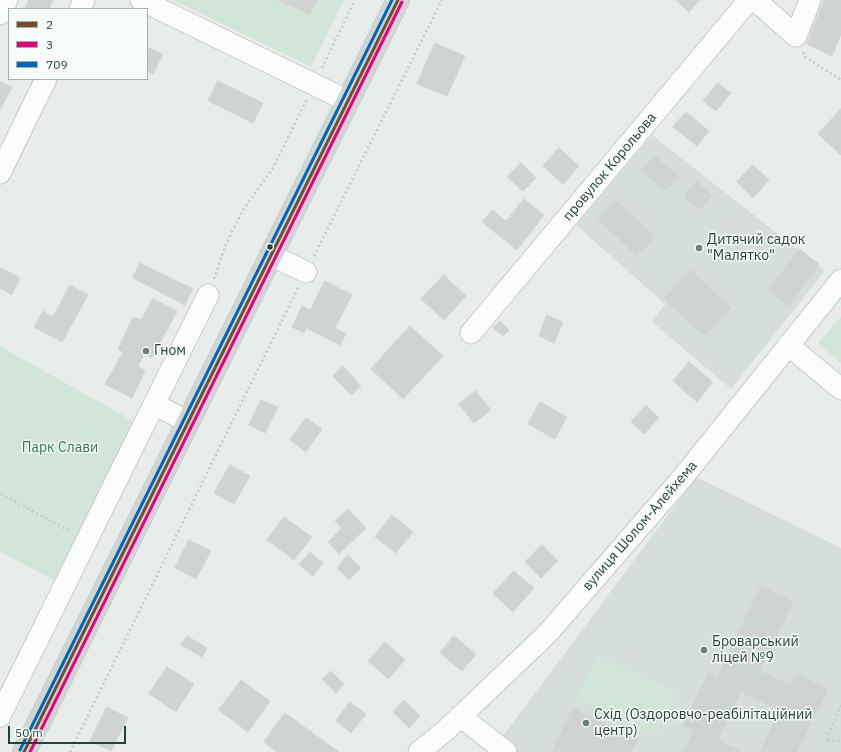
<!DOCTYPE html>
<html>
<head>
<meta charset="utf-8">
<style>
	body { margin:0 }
	#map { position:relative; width:841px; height:752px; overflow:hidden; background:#e8edeb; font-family:"IBM Plex Sans",sans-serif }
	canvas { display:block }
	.legend { position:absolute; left:8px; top:8px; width:140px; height:72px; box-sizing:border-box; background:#f7fbf9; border:1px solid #a3b1ad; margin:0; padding:5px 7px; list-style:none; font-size:12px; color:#24423a }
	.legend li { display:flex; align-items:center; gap:8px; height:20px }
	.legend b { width:20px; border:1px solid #a3b1ad }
	.scale { position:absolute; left:8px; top:726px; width:118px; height:18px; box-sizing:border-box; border:2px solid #24423a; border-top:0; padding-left:5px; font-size:12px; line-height:14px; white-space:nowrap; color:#24423a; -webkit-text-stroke:3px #f7fbf9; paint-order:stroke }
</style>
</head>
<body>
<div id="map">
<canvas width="841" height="752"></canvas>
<ul class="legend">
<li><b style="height:5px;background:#7a4b2a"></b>2</li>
<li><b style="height:5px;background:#e5007d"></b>3</li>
<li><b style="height:5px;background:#0065bd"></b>709</li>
</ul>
<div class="scale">50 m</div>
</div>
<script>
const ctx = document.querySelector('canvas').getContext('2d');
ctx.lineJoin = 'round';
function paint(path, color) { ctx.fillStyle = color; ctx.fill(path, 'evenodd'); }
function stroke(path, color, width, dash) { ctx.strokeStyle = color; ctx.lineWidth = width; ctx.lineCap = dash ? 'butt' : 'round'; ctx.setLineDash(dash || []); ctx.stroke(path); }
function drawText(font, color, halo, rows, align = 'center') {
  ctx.font = font + ' "IBM Plex Sans",sans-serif'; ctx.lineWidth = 3; ctx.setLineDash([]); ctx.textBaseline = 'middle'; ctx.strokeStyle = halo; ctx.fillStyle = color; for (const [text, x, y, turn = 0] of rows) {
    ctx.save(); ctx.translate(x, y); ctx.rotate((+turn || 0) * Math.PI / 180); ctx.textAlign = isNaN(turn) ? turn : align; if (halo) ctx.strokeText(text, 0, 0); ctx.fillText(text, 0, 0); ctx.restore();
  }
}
const built = new Path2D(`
	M652 135 825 271 731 389 652 322 665 304 576 225Z
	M696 477 841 548V752H491Z`);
const green = new Path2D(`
	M173 0H344L311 67Z
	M841 316V363L818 343Z
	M0 346 138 424 61 584 0 552Z
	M598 655 677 693 656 736 577 698Z`);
const building = new Path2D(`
	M29 0H53L49 9H25Z
	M277 0H317L310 14Z
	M676 0H700L689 12Z
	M824 0H841V34L832 56 807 44Z
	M435 43 465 56 447 96 417 84Z
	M147 47 163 54 153 74 147 71Z
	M218 81 263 103 253 123 208 101Z
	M0 82 12 87 0 110Z
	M718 83 731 93 716 111 703 101Z
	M841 109V155L818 134Z
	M686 112 709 131 697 146 673 127Z
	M559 148 579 166 563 184 543 166Z
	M655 156 678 176 665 191 641 171Z
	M521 163 536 178 523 191 507 177Z
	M753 165 769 180 753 198 737 182Z
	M697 181 712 196 699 210 684 196Z
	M524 199 544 215 517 250 482 222 492 210 506 221Z
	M616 200 655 237 637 256 598 219Z
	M799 249 819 264 789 306 768 291Z
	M140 263 193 289 185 305 133 278Z
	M0 267 20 278 12 295 0 288Z
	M691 270 731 308 704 336 664 299Z
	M444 275 466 296 444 320 421 299Z
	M325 281 352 295 335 328 346 334 340 345 306 328 304 333 292 327 302 306 310 310Z
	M70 285 88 295 62 342 34 327 43 311 53 317Z
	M153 299 177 311 152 358 144 354 138 366 145 371 132 398 105 384 123 352 118 349 133 317 141 320Z
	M547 315 563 322 554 343 539 336Z
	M500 321 509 330 503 336 493 328Z
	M410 326 443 356 403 399 371 369Z
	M689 362 713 382 697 402 673 381Z
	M343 366 361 386 351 395 333 376Z
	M476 391 491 410 474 423 459 404Z
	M261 400 278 407 265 433 249 425Z
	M540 402 567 417 555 439 528 424Z
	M646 405 659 418 644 434 631 422Z
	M306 418 322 429 306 452 290 440Z
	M230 465 250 476 234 504 214 493Z
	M348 509 366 528 339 554 328 542 342 528 335 521Z
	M392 515 413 532 396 553 375 537Z
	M284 517 312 537 294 560 267 540Z
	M189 540 211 551 196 579 175 568Z
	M542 545 558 561 541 578 525 562Z
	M310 552 323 563 313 576 299 565Z
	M348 555 361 568 349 580 337 568Z
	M514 571 534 588 513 612 493 594Z
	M761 586 793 602 760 671 791 686 797 674 828 689 797 752H760L780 710 741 692 718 740 743 752H683L694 730 683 725 709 672 717 676Z
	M187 636 207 648 202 657 181 645Z
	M454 636 476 654 462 671 440 653Z
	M385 642 405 660 388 679 368 661Z
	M167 667 194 684 176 712 149 694Z
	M331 671 344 684 336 693 322 679Z
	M241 680 270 701 248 732 219 710Z
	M404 700 420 716 409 728 393 712Z
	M350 702 366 714 351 733 336 721Z
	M107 707 128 718 111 751 90 741Z
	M573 708 638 739 631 752H552Z
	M285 713 339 752H278L264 742Z`);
const path = new Path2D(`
	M803 52 805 57 841 80
	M322 68 355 0
	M314 256 442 0
	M214 279 226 244 243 210 273 168 307 99
	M1 494 71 532
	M841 705 826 740 841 741
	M70 752 298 288`);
const minor = new Path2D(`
	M141 0 348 101
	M755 0 796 36 810 0
	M80 9 84 0
	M0 14 7 0
	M0 173 46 79
	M271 255 306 272
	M471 333 749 0
	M788 345 841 389
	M154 404 188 422
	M0 716 208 295
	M460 716 506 752
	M419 752 445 731 547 634 683 477 841 280`);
const major = new Path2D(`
	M24 752 398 0`);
const bus1 = new Path2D(`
	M24 752 398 0`);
const bus2 = new Path2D(`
	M30 752 402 2`);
const bus3 = new Path2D(`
	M20 750 392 0`);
const markers = [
	[270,247,3.5,"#24423a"],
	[699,248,4,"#697e78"],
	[146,351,4,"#697e78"],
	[704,650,4,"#697e78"],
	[586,723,4,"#697e78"]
];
const streetNames = [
	["провулок Корольова",610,167,-50],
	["вулиця Шолом-Алейхема",640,526,-49]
];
const poiNames = [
	["Дитячий садок",707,240],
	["\"Малятко\"",707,256],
	["Гном",154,351],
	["Броварський",712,642],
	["ліцей №9",712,658],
	["Схід (Оздоровчо-реабілітаційний",594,715],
	["центр)",594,731]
];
const parkNames = [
	["Парк Слави",60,448]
];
paint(built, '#d6dedb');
paint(green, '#d1e6d8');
paint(building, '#cfd4d2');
stroke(building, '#d1d6d4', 1);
stroke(minor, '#c5cac8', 23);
stroke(major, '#c3ccc9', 24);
stroke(path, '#c3ccca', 2.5, [2, 3]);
stroke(minor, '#fcfcfc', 21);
stroke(major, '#cfd7d5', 22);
stroke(bus1, '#7a4b2a', 3);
stroke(bus2, '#e5007d', 3);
stroke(bus3, '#0065bd', 3);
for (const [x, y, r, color] of markers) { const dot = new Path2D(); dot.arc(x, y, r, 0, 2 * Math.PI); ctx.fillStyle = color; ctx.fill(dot); stroke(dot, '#f7fbf9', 1.5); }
drawText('14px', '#24423a', '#f7fbf9', streetNames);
drawText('14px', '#24423a', '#f7fbf9', poiNames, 'left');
drawText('14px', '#2d7a4b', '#f7fbf9', parkNames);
</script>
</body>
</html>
